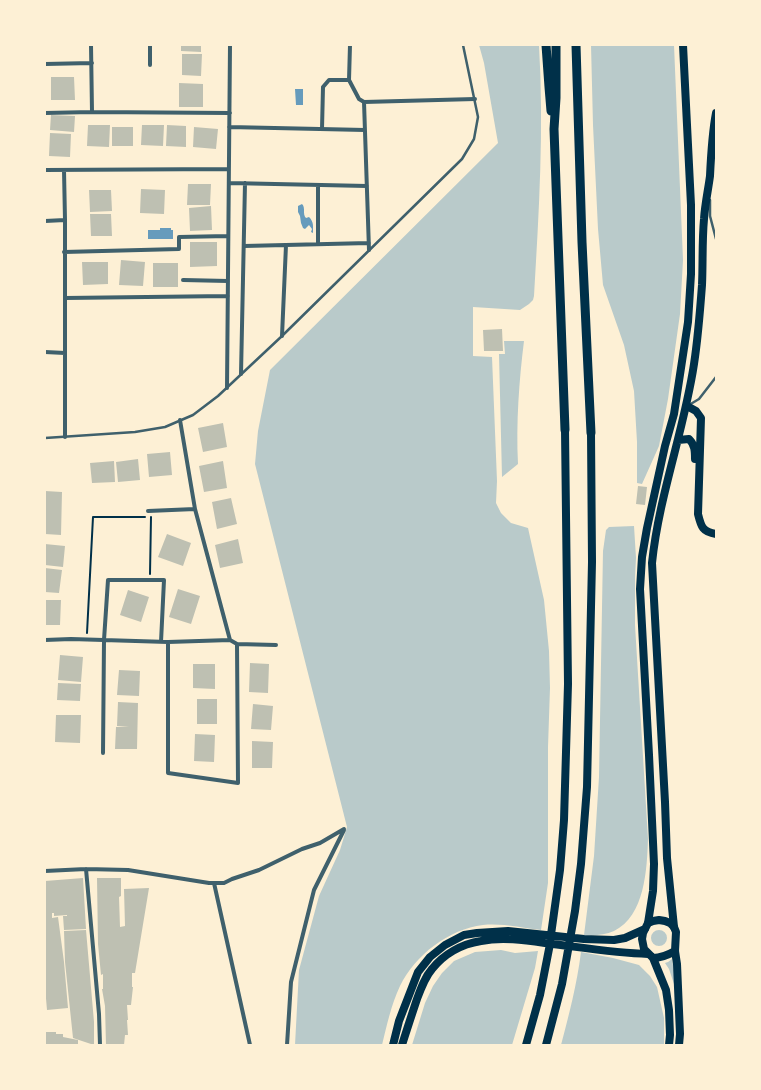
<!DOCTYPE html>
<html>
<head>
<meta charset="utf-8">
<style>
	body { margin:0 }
	#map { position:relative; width:761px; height:1090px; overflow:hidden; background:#fdf0d5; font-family:Ubuntu,sans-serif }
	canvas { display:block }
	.frame { position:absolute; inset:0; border:46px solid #fdf0d5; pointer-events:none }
</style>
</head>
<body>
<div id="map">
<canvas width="761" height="1090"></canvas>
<div class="frame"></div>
</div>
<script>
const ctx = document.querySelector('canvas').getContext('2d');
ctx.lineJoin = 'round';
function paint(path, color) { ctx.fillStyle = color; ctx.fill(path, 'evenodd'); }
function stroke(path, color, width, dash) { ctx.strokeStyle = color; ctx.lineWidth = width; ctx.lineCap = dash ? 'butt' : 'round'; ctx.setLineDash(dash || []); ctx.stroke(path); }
const green = new Path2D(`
	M479 45H539C544 129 539 212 534 296L533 300 529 304 520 310 473 307V356L492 357 497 481 496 503 501 513 511 523 528 528 544 600 549 651 550 688 548 747V883L541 930C522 928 502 923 483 925 449 929 415 955 400 986 391 1005 387 1025 382 1045H295L299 970 319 896 340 850 347 827 255 464 258 431 270 370 498 143 484 63Z
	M591 45H674L683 260 680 314 668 399 659 446 642 484 637 483V442L634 391 624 345 603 285 598 229 593 125Z
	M504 341H524C519 381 516 423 518 464L502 477 499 354H505Z
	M634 526 636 558 635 578V625L648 839C647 869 645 916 614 931 605 935 594 936 584 935L594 856 599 777 603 551 606 530 609 527Z
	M651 938a8 8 0 1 1 16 0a8 8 0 1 1-16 0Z
	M501 950 515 953 538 951 535 968 512 1045H412L425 1003 433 986 442 973 454 961 475 952Z
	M581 952 613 958 639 965 650 976 657 987 664 1018V1045H561C569 1015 577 984 581 952Z
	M672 959 676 983 674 984 669 969 665 963 668 962Z`);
const water = new Path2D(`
	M295 89H303V105H296Z
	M302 204C306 208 302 214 306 218L309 217C314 222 313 226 313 233L311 232 312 229 309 225 305 229 303 228 301 223 300 216 298 212V206Z
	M160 228H171V230H173V239H148V230H160Z`);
const building = new Path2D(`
	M181 45H201V52L181 51Z
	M182 54H202L201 76 182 75Z
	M51 77H74L75 100H51Z
	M179 83 203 84V107H179Z
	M51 115 75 116 74 132 50 130Z
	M88 125H110L109 147 87 146Z
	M142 125H164L163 146 141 145Z
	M167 125 186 126V147L166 146Z
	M112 127H133V146H112Z
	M194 127 218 129 216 149 193 147Z
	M50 133 71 134 70 157 49 156Z
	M188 184H211L210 205H187Z
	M141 189 165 190 164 214 140 213Z
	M89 190H111L112 211 90 212Z
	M211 206 212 230 190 231 189 208Z
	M90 214H111L112 236H91Z
	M190 242H217V266L190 267Z
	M121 260 145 262 143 286 119 285Z
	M82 262H108V284L83 285Z
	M153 263H178V287H153Z
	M502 329 503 351H484L483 330Z
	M223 423 227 447 203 452 198 428Z
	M170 452 172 475 149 477 147 454Z
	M138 459 140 480 118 482 116 462Z
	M114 461 115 482 92 483 90 463Z
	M223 461 227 488 204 492 199 466Z
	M638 486 647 487 645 505 636 504Z
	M45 491 62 492 61 535 45 534Z
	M231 498 237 524 217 529 212 502Z
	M167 534 191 543 183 566 158 557Z
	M238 539 243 563 220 568 215 545Z
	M45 544 65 546 63 567 45 565Z
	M45 568 62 570 59 593 45 592Z
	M178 589 200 596 191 624 169 617Z
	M128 590 149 597 141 622 120 615Z
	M45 600H61L60 625H45Z
	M60 655 83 657 81 682 58 680Z
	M250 663 269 664 268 693 249 692Z
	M193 664H215V689L193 688Z
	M119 670 140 671 139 696 117 695Z
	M58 683 81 684 80 701 57 700Z
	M197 699H217V724H197Z
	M118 702 138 703 137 749H115L116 727H129L117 726Z
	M253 704 273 706 271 730 251 729Z
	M56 715H81L80 743 55 742Z
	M195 734 215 735 214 762 194 761Z
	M252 741 273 742 272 768H252Z
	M83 878 86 929 64 930 63 916H67V915L54 916V913H52V918L58 917 64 962 68 1008 47 1010 45 987V881Z
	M97 878H121V896L119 897 120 927 125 926 124 889 149 888 135 973H132V987H133L131 1005H127L128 1020H127L128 1035H125L124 1045H106L105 1006 102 989H103V974L101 975 98 944Z
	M86 930 94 1022V1045L73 1038 65 962 64 931Z
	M46 1032H56V1034H63V1037L78 1040V1045H46Z`);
const path = new Path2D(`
	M150 574 151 517
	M87 633 93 517H145`);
const service = new Path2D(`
	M710 200V216L716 239
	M689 405 699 399 716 377
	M45 438 135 432 165 427 193 415 218 396 282 336 462 159 474 139 478 117 463 45`);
const minor = new Path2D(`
	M350 45 349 80 359 99 364 102 475 99
	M45 64 92 63
	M150 65V45
	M364 102 369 250
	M92 112 230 113
	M45 113 92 112 91 45
	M229 127 365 130
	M322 129 323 87 329 80H349
	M45 170 229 169
	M64 170 65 220V437
	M229 183 367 186
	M45 221 65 220
	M318 244V185
	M244 246 369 243
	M64 252 179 249V237L228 236
	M183 280 228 281
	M65 298 228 296
	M282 336 286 245
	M45 352 65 353
	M241 374 245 183
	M227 388 230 45
	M195 509 230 640
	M148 511 195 509 180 420
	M45 640 71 639 168 642 230 640 237 644 276 645
	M168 642V773L238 783 237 644
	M103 753 104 640 108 580H164L161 642
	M86 869 99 1014 100 1045
	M45 871 86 869 128 870 209 883H224L232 879 259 870 302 849 320 843 344 829
	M214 883 250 1045
	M287 1045 291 982 314 890 344 830`);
const primary = new Path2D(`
	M687 406 696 411 701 418 698 514C701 526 702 532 716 534
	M678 440 689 439C695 445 695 451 695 459
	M648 923 653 891 654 864 649 755 640 589 642 557 647 528 665 446 674 414 688 322 691 274V205L683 45
	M674 927 667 858 665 802 652 563C659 495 684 431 694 364 698 338 700 312 702 285 703 263 702 241 704 219 705 204 708 191 710 176 711 155 712 134 716 113`);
const trunk = new Path2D(`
	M653 958C661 958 668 955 675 951
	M393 1045 399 1021 418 972 430 957 445 945 464 935 477 933 508 931 584 939 614 940 625 938 645 929
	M402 1045C407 1029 412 1014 417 999 421 988 425 977 432 969 444 954 462 944 481 941 502 937 524 940 545 943 579 947 614 953 648 954
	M526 1045 540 995 549 949 560 870 564 820 568 684 565 430
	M546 1045 562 984 575 911 581 864 587 787 592 562 591 433
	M669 1045 670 1035 669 1010 666 990 653 958 644 949 642 939 643 933 648 923 653 921 659 920 665 921 670 923 674 927 676 932 675 951 677 964 680 1034 679 1045`);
const motorway = new Path2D(`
	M546 45 549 87 551 111
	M556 45V98L554 129 565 430
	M576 45 582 242 591 433`);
paint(green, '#b9caca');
paint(water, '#669bbc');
paint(building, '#bec0b2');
stroke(path, '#003049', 2);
stroke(service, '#3f606c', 2.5);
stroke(minor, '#3f606c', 4);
stroke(primary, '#003049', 8);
stroke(trunk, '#003049', 8);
stroke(motorway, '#003049', 9);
</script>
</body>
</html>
